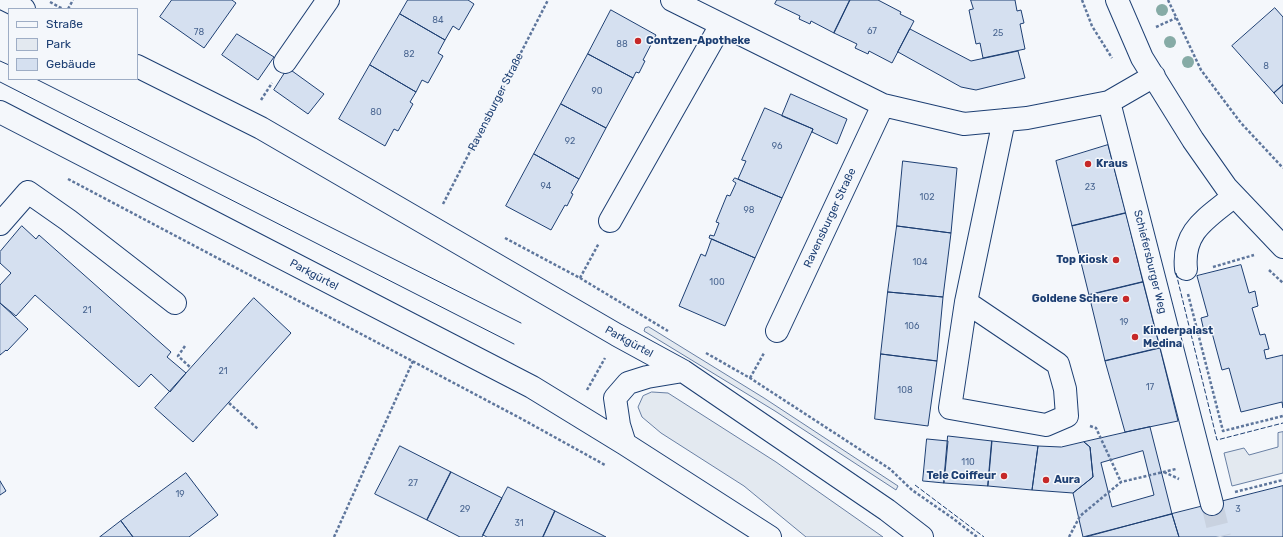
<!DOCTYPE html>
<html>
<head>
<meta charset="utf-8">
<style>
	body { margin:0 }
	#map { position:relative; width:1283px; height:537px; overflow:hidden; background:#f4f7fb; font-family:Rubik,sans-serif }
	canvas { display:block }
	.legend { position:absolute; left:8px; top:8px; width:130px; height:72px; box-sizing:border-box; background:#f4f7fb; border:1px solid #9eadc5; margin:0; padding:5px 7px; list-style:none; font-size:12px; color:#1d3f73 }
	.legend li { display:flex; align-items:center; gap:8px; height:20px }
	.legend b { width:20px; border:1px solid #9eadc5 }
</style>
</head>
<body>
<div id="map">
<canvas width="1283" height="537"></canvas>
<ul class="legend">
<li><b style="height:5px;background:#f4f7fb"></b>Straße</li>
<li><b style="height:11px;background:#e3e9f0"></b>Park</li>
<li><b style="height:11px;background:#d5e0f0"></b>Gebäude</li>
</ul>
</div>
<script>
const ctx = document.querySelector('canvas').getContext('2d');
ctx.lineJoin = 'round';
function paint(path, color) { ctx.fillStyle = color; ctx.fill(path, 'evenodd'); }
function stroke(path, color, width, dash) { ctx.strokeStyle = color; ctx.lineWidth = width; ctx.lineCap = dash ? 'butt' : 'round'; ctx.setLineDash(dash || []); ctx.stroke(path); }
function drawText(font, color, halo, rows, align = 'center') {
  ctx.font = font + ' Rubik,sans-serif'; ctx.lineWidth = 3; ctx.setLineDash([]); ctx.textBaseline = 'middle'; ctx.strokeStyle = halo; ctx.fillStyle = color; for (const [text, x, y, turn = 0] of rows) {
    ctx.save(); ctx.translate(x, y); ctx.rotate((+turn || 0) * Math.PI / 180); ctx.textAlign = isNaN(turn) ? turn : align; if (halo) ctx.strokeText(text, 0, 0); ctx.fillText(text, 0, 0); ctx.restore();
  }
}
const green = new Path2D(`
	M649 327 764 398 898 486 896 490 775 411 644 331 645 328Z
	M652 392 668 393 776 462 883 537H806L744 486 661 433 642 417 638 407 643 396Z
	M1283 432V473L1232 486 1224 453 1244 448 1249 455 1278 447V433Z`);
const building = new Path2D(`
	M172 0H232L236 3 204 48 160 17Z
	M408 0H468L474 4 459 30 453 26 445 40 400 14Z
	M777 0H850L834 33 811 21 810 24 799 19 800 16 775 4Z
	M850 0H878L901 12 900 14 914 21 892 63 869 51 868 54 855 48 857 44 834 33Z
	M971 0H1015L1017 11 1021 10 1024 23 1020 24 1025 49 983 58 980 43 976 44 969 10 973 9Z
	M1275 8 1283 17V85L1274 93 1232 46Z
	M611 10 656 35 643 60 645 61 639 73 636 72 633 78 588 54Z
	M400 14 445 40 438 53 443 56 428 83 422 80 416 92 370 65Z
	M910 29 971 61 1018 51 1025 78 976 90 961 87 898 52Z
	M237 34 274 57 258 80 222 55Z
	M588 54 633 78 606 128 561 104Z
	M370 65 416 92 410 102 413 104 398 131 394 129 385 146 339 119Z
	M288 68 324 94 308 114 274 90Z
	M1283 85V104L1274 93Z
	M791 94 847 119 837 144 812 132 813 129 782 116Z
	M561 104 606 128 579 179 534 154Z
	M765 108 813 129 782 198 738 179 746 161 742 160Z
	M1108 145 1126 213 1072 226 1056 161Z
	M534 154 579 179 571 193 573 194 567 206 565 205 551 230 506 206Z
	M903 161 957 168 951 233 897 226Z
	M735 178 782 198 755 258 709 238 710 235 714 236 719 223 716 222 727 195 730 196 736 183 733 181Z
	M1126 213 1143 282 1089 295 1072 226Z
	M22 226 36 239 39 235 171 352 167 357 186 373 170 392 151 374 139 387 35 295 16 316 0 303V285L11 273 0 263V252Z
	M897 226 951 233 943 297 888 292Z
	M712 239 755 258 725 326 679 306 701 254 705 256Z
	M1241 265 1249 293 1255 291 1258 306 1252 308 1260 335 1265 334 1269 349 1264 350 1266 359 1283 355V408L1282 402 1241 412 1229 368 1222 370 1211 329 1204 331 1201 318 1208 316 1197 276Z
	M1143 282 1160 348 1105 361 1089 295Z
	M888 292 943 297 937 361 881 354Z
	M254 298 291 333 193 442 155 408Z
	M0 303 28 329 7 351 6 350 0 355Z
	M1160 348 1178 421 1125 432 1105 361Z
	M881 354 937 361 928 426 875 419Z
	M1150 427 1172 514 1083 537 1073 493 1093 477 1090 447 1084 442ZM1143 451 1154 495 1112 507 1101 463Z
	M948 436 992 441 988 486 944 483Z
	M927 439 948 441 944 483 923 481Z
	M992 441 1038 446 1032 490 988 486Z
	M1084 442 1090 447 1093 477 1073 493 1032 490 1038 446 1061 447Z
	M400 446 451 472 427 520 375 494Z
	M451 472 502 498 482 537H460L427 520Z
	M186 473 218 515 189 537H133L121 521Z
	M0 481 6 491 0 495Z
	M1283 486V537H1179L1172 514Z
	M508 487 555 511 543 537H487L483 535Z
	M555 511 606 537H543Z
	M1172 514 1179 537H1086Z
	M121 521 133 537H100Z`);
const minorTunnel = new Path2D(`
	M1212 504 1220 537`);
const path = new Path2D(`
	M1082 0 1092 26 1112 58
	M1168 0 1201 70 1241 123 1283 168
	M50 2 63 9
	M68 9 73 0
	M1156 27 1176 18
	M261 100 272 83
	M68 179 520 418 605 465
	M443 204 548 0
	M505 238 580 278 668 331
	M1213 267 1254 255
	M1269 270 1283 283
	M580 278 599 243
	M1188 294 1223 431 1283 416
	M185 346 178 356 191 368
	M706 353 750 378 890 469 912 490 951 517 977 537
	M750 378 764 353
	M587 390 605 358
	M229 403 258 429
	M1090 426 1096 428 1121 482
	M1164 472 1179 479
	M1235 492 1283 480
	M334 537 413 361
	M1069 537 1080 516 1121 482 1176 469`);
const minor = new Path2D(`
	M672 0 883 105 964 124 1027 118 1109 102 1154 76
	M1117 0 1142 58 1193 140 1226 187 1283 247
	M285 62 328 0
	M1109 102 1212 504
	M610 221 721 25
	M0 224 28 192 68 220 175 303
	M1186 269C1182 230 1208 218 1234 196
	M966 302 1058 364 1065 389 1067 416 1046 425 950 408 966 302 1004 120
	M777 331 883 105`);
const major = new Path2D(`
	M6 0 24 9
	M137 66 261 128 617 335 683 371 887 510 922 537
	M0 112 532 387 625 444 770 537
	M625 444 619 425 615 398 628 383 647 377 683 371`);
const tram = new Path2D(`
	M0 61 9 65
	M36 79 521 323
	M0 82 514 344`);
const fence = new Path2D(`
	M1176 273 1217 440 1283 423
	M915 485 984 537`);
const trees = [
	[1162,10],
	[1170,42],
	[1188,62]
];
const markers = [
	[638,41,4,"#c62828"],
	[1088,164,4,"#c62828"],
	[1116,260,4,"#c62828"],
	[1126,299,4,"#c62828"],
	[1135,337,4,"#c62828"],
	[1004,476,4,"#c62828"],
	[1046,480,4,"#c62828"]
];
const numberNames = [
	["84",438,20],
	["67",872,31],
	["78",199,32],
	["25",998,33],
	["88",622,44],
	["82",409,54],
	["8",1266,66],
	["90",597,91],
	["80",376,112],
	["92",570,141],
	["96",777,146],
	["94",546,186],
	["23",1090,187],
	["102",927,197],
	["98",749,210],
	["104",920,262],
	["100",717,282],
	["21",87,310],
	["19",1124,322],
	["106",912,326],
	["21",223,371],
	["17",1150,387],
	["108",905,390],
	["110",968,462],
	["27",413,483],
	["19",180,494],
	["29",465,509],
	["3",1238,509],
	["31",519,523]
];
const poiNames = [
	["Contzen-Apotheke",646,41],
	["Kraus",1096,164],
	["Top Kiosk",1108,260,"right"],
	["Goldene Schere",1118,299,"right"],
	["Kinderpalast",1143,331],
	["Medina",1143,344],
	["Tele Coiffeur",996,476,"right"],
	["Aura",1054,480]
];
const streetNames = [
	["Ravensburger Straße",496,102,-63],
	["Ravensburger Straße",830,218,-65],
	["Schiefersburger Weg",1150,262,76],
	["Parkgürtel",314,275,28],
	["Parkgürtel",629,342,29]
];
paint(green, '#e3e9f0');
stroke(green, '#687fa3', 1);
paint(building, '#d5e0f0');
stroke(building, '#1d3f73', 1);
stroke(minorTunnel, '#c9d2e0', 22, [22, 11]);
stroke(minor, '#1d3f73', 24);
stroke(major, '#1d3f73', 24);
stroke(path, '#5e769c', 2.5, [3, 2]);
stroke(minor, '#f4f7fb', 22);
stroke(major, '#f4f7fb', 22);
stroke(tram, '#1d3f73', 1);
stroke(fence, '#1d3f73', 1, [5, 2]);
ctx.fillStyle = '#86aba6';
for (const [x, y] of trees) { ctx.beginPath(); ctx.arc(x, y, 6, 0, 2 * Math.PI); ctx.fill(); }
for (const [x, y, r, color] of markers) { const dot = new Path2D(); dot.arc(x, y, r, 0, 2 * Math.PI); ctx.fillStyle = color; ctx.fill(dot); stroke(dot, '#f4f7fb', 1.5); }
drawText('9px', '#4b6792', null, numberNames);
drawText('bold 11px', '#1d3f73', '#f4f7fb', poiNames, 'left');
drawText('11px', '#1d3f73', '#f4f7fb', streetNames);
</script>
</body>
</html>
